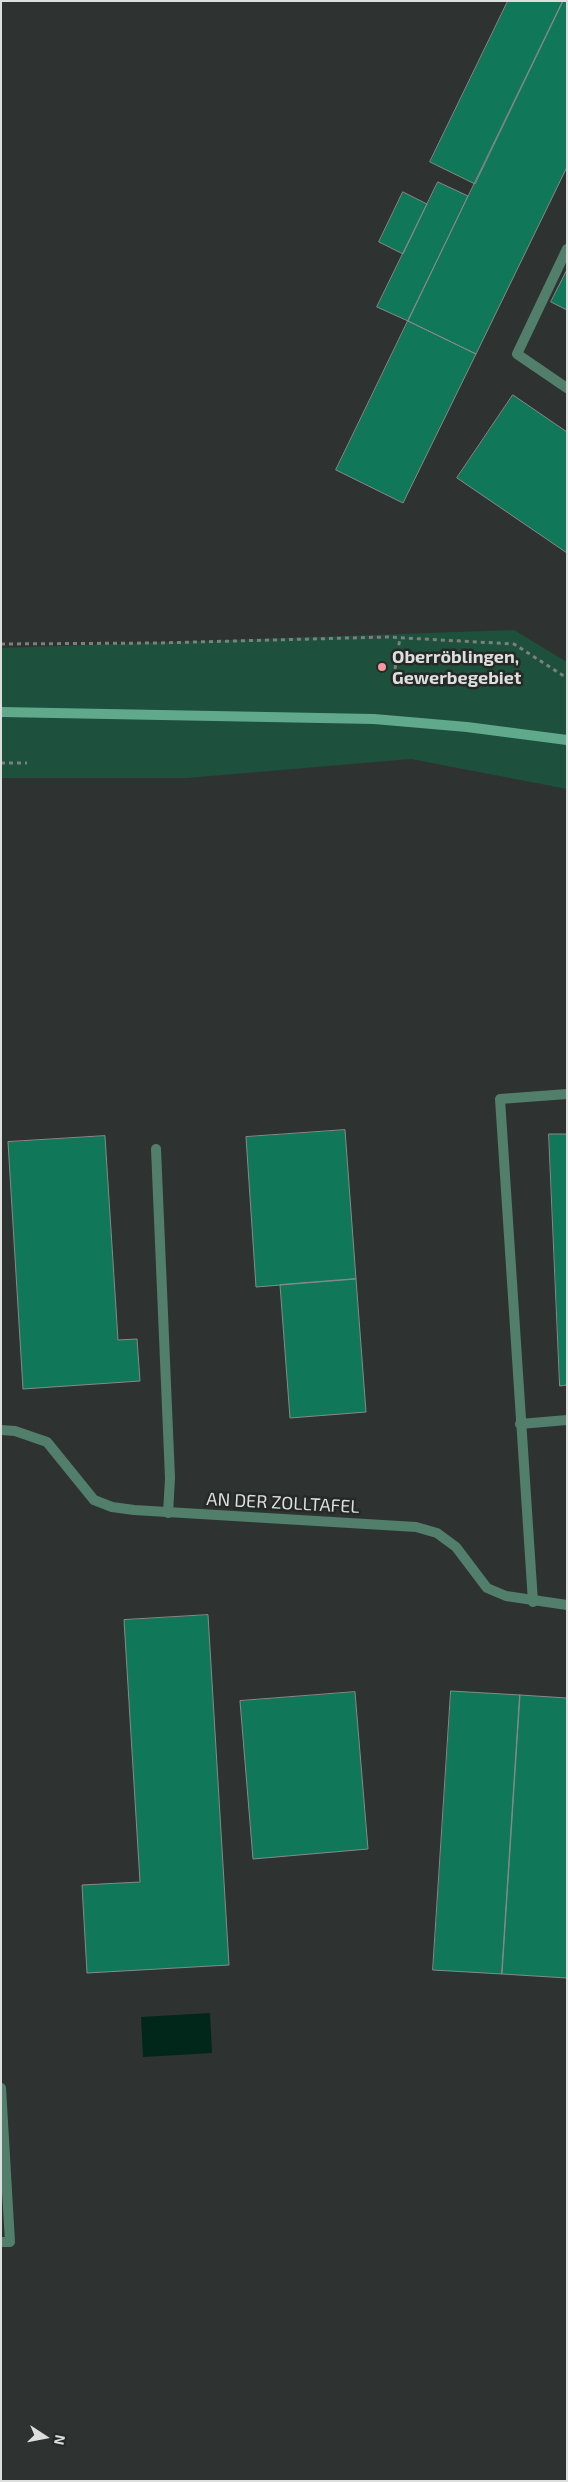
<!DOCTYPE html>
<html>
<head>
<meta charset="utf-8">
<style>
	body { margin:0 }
	#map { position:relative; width:568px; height:2482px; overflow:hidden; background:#2e3331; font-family:"Exo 2",sans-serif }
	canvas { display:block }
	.frame { position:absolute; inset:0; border:2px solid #dddfde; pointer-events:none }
	.north { position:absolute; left:20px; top:2412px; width:50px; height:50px; -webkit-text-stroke:4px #252927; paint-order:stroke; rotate:101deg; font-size:14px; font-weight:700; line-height:20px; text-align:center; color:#dddfde }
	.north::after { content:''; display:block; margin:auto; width:18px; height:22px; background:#dddfde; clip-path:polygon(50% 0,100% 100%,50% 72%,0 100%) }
</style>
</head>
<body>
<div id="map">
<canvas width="568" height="2482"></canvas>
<div class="frame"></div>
<div class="north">N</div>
</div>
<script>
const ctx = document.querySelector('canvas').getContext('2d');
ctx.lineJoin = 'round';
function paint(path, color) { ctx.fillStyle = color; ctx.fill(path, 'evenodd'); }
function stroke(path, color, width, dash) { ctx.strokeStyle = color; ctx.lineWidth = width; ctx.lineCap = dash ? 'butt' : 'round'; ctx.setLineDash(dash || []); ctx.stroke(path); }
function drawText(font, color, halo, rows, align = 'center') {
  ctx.font = font + ' "Exo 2",sans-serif'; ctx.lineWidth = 5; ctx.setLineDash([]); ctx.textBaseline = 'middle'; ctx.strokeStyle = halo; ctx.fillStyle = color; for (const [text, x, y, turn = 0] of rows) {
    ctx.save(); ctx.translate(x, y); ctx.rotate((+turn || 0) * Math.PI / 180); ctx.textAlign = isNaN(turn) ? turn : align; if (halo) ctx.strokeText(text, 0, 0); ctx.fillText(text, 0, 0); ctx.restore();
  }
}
const green = new Path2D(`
	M514 630 567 662V789L411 759 187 778H1V648Z`);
const water = new Path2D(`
	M210 2013 212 2053 143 2057 141 2017Z`);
const building = new Path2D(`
	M508 1H563L475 184 430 162Z
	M563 1H567V167L476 354 408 321Z
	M438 182 468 196 408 321 377 307Z
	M403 192 427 204 403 254 379 242Z
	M567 270V310L551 302Z
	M408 321 476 354 403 503 336 470Z
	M513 395 567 432V553L457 478Z
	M345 1130 356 1279 256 1287 246 1137Z
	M549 1134H567V1385L560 1386Z
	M105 1136 118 1340 137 1339 140 1381 23 1389 8 1142Z
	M356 1279 366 1412 290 1418 280 1285Z
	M208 1615 229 1965 87 1973 82 1885 140 1882 124 1620Z
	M451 1691 520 1695 502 1974 433 1970Z
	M355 1692 368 1849 253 1859 240 1701Z
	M520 1695 567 1698V1978L502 1974Z`);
const path = new Path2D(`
	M1 644 158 643 387 637 514 644 567 678
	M395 669 400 638
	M1 763H27`);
const service = new Path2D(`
	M567 249 517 354 567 388
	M156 1149 170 1478 168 1513
	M520 1424 567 1420
	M533 1602 500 1099 567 1094
	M1 2088 10 2242H1`);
const minor = new Path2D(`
	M1 1430 15 1431 47 1442 94 1500 112 1507 134 1510 416 1527 437 1533 456 1547 487 1588 506 1596 567 1605`);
const secondary = new Path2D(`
	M1 712 374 719 467 727 567 740`);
const markers = [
	[382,667,5,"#f49a9f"]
];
const poiNames = [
	["Oberröblingen,",392,657],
	["Gewerbegebiet",392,678]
];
const streetNames = [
	["AN DER ZOLLTAFEL",283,1503,3]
];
paint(green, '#1d503d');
paint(water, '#00271a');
paint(building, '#107859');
stroke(building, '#858a88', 1);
stroke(path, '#7b7f7d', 3, [4, 4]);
stroke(service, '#527e6c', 10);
stroke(minor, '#527e6c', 10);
stroke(secondary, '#60a98c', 10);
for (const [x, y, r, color] of markers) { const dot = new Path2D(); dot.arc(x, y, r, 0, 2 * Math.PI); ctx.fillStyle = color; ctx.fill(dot); stroke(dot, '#252927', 2); }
drawText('bold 18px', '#dddfde', '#252927', poiNames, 'left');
drawText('18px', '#dddfde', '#252927', streetNames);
</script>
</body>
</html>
